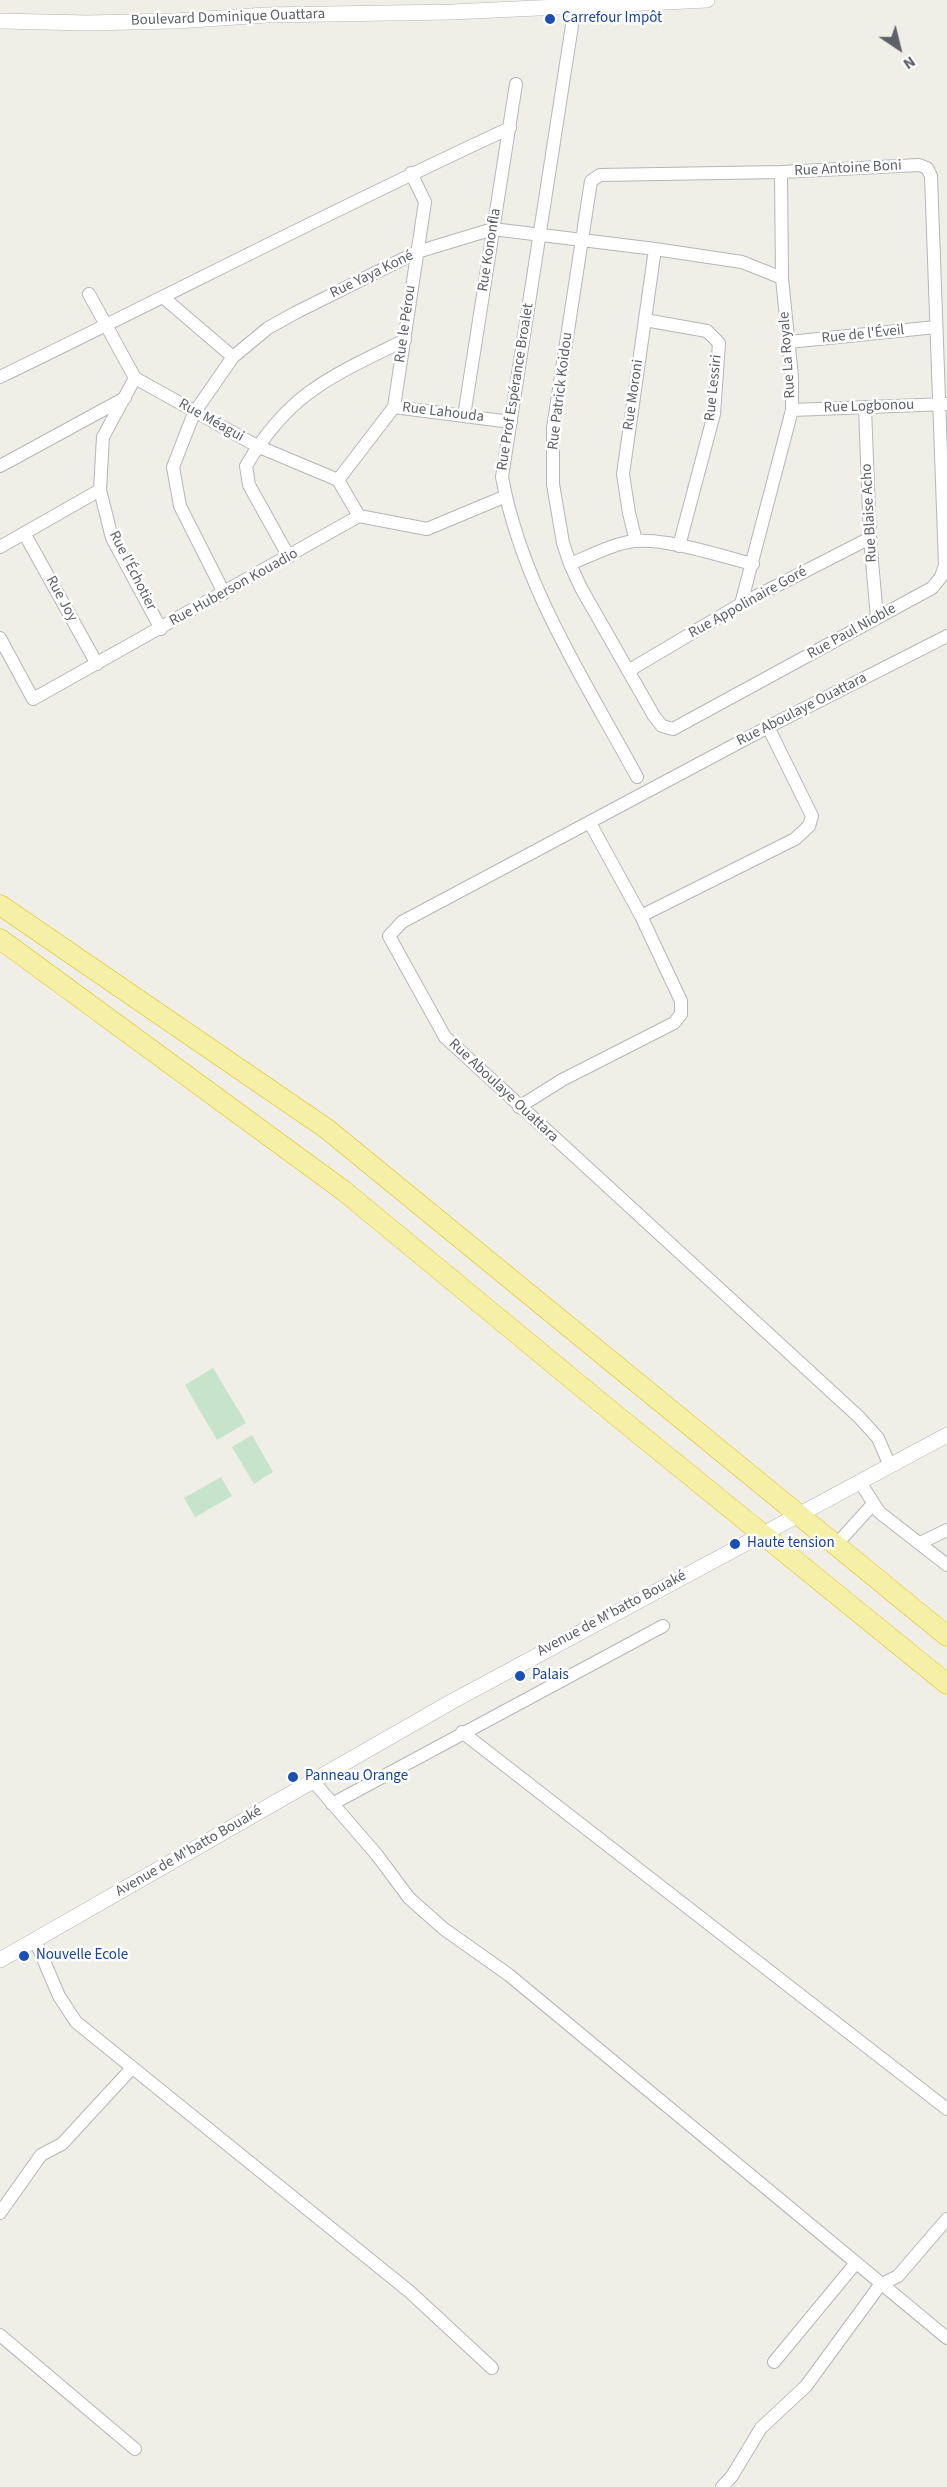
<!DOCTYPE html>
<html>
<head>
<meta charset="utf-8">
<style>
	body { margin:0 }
	#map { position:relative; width:947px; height:2487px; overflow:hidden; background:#efeee7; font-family:"Source Sans 3",sans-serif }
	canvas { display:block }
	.north { position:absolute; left:869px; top:18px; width:60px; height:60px; -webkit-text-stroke:4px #fff; paint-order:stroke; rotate:145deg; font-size:16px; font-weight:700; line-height:24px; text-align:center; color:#5e6166 }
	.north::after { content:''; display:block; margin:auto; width:21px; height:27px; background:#5e6166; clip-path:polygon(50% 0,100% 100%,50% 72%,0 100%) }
</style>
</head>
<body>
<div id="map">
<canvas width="947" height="2487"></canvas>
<div class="north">N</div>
</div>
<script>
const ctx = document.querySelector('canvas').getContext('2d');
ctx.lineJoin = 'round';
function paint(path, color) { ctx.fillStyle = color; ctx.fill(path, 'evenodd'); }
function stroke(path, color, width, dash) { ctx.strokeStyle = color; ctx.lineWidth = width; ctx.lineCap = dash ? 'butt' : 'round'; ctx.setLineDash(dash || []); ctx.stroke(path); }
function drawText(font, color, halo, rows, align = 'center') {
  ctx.font = font + ' "Source Sans 3",sans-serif'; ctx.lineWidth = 5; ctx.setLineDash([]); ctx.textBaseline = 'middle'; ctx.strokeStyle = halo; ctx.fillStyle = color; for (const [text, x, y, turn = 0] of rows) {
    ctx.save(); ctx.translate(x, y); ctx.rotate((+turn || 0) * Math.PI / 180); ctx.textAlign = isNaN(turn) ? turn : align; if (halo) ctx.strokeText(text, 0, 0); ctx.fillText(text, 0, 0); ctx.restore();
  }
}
const green = new Path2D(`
	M213 1368 246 1423 217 1440 185 1385Z
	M252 1435 273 1472 254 1484 232 1447Z
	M221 1477 232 1496 195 1517 184 1498Z`);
const minor = new Path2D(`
	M575 6 502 477C522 586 585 681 637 777
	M919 165 927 168 931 176 945 565 941 577 932 588 673 729 662 726 654 716 581 588 570 564 563 543 553 484V428L591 181 600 175 781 172Z
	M89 294 135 378 257 446 338 480 359 516
	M164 298 233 357
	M645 320 707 331 719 343 714 414 679 546
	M789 342 936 327
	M0 377C170 295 338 207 510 128
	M135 378 103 437 100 490 112 538 161 629
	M394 407 425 202 411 173
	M865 408 870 538 877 618
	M792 410 946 404
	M464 416 516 84
	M0 466 125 398
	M338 480 394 407 511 422
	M24 533 97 664
	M636 541 629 513 623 474 655 249
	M0 547 100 490
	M289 557 249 485 246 466C289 392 332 376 405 340
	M570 564C590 556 614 543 635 541 668 538 720 556 753 564
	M224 593 180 506 173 467 194 413 233 357 268 328 295 313 417 252 493 229 655 249 742 262 782 278
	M741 604 792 410V377L782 278 781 172
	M0 638 33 699 359 516 427 529 506 496
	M628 671 741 604 870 538
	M590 823 641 916
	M519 1107 562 1080 674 1023 681 1014V1001L641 916 795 839 809 826 812 816 768 727
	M890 1466 878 1438 859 1417 445 1037 389 936 402 922 768 727 947 636
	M860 1482 879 1512 947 1565
	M920 1543 947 1530
	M835 1546 873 1504
	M462 1732 947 2109
	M313 1781 377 1855 409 1898 444 1929 509 1975 947 2338
	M332 1804 663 1626
	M35 1940 59 1996 76 2022 410 2292 492 2368
	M0 2213 41 2155 62 2144 132 2068
	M0 2335 135 2449
	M774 2362 855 2264
	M722 2487 732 2476 761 2428 806 2386 880 2285 898 2276 947 2219`);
const tertiary = new Path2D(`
	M0 21 87 23 176 21 266 15 452 12 707 0
	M0 1960 451 1702 947 1435`);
const trunk = new Path2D(`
	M0 905 327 1129 947 1636
	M0 939 344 1191 612 1412 947 1684`);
const markers = [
	[550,19,6,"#1a4fb4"],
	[735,1544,6,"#1a4fb4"],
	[520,1676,6,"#1a4fb4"],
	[293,1777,6,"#1a4fb4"],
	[24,1956,6,"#1a4fb4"]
];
const streetNames = [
	["Boulevard Dominique Ouattara",228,18,-2],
	["Rue Antoine Boni",848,169,-3],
	["Rue Kononfla",490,250,-81],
	["Rue Yaya Koné",372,275,-26],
	["Rue le Pérou",406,324,-82],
	["Rue de l'Éveil",863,335,-6],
	["Rue La Royale",788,355,-94],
	["Rue Prof Espérance Broalet",516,387,-81],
	["Rue Lessiri",714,388,-84],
	["Rue Patrick Koidou",561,391,-83],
	["Rue Moroni",634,395,-82],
	["Rue Logbonou",869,407,-2],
	["Rue Lahouda",443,413,7],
	["Rue Méagui",211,421,29],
	["Rue Blaise Acho",870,513,-93],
	["Rue l'Échotier",132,571,63],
	["Rue Huberson Kouadio",234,588,-29],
	["Rue Joy",61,599,61],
	["Rue Appolinaire Goré",748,603,-29],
	["Rue Paul Nioble",852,632,-29],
	["Rue Aboulaye Ouattara",802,710,-27],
	["Rue Aboulaye Ouattara",503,1091,43],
	["Avenue de M'batto Bouaké",612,1614,-28],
	["Avenue de M'batto Bouaké",189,1852,-30]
];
const transitNames = [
	["Carrefour Impôt",562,19],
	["Haute tension",747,1544],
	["Palais",532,1676],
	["Panneau Orange",305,1777],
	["Nouvelle Ecole",36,1956]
];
paint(green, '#c6e4cb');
stroke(minor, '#b4b6ba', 14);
stroke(tertiary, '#b4b6ba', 16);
stroke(trunk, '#e1c015', 21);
stroke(minor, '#fff', 12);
stroke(tertiary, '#fff', 15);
stroke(trunk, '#f6f0a6', 20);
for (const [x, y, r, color] of markers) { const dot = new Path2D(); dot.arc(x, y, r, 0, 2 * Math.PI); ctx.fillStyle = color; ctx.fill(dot); stroke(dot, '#fff', 2); }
drawText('15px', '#5e6166', '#fff', streetNames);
drawText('15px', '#164399', '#fff', transitNames, 'left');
</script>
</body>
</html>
